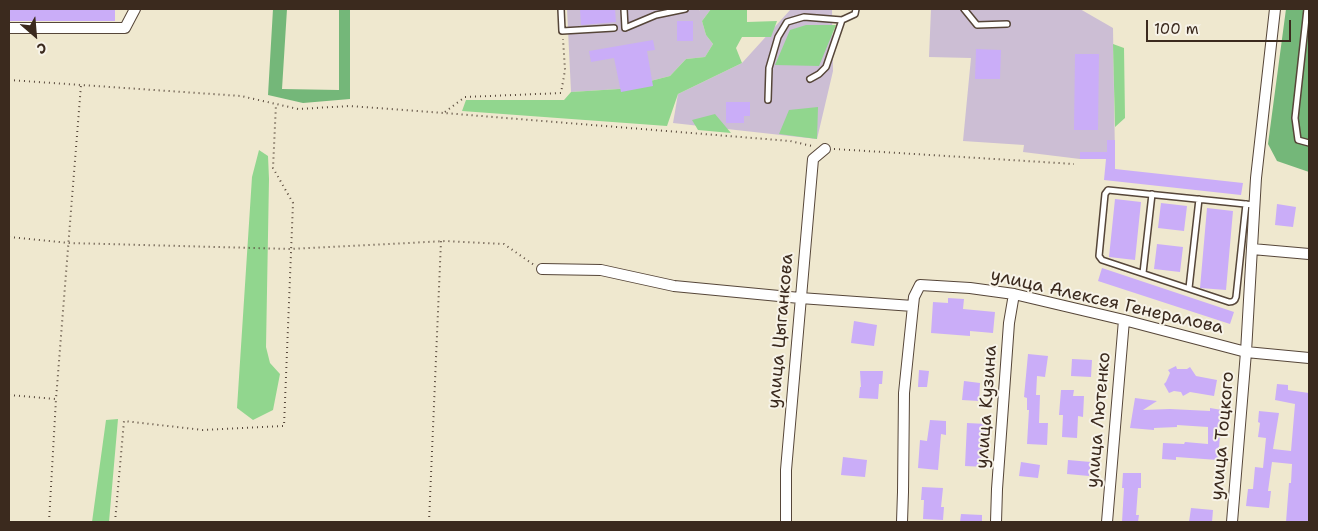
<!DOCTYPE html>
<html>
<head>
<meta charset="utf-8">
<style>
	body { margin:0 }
	#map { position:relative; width:1318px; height:531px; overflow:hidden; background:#efe8cf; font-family:"Shantell Sans",sans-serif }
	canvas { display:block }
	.frame { position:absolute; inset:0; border:10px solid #3b2a1e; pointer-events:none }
	.north { position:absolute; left:10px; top:10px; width:50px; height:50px; -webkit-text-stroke:4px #f7f3e8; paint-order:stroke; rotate:153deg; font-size:14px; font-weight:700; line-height:20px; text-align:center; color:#3b2a1e }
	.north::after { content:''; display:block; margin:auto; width:18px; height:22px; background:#3b2a1e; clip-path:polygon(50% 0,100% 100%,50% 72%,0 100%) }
	.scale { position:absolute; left:1146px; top:20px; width:145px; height:22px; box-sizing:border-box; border:2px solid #3b2a1e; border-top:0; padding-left:6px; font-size:15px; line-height:18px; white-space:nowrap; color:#3b2a1e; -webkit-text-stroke:4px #f7f3e8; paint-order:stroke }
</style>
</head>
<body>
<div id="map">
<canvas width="1318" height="531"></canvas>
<div class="frame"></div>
<div class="north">С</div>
<div class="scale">100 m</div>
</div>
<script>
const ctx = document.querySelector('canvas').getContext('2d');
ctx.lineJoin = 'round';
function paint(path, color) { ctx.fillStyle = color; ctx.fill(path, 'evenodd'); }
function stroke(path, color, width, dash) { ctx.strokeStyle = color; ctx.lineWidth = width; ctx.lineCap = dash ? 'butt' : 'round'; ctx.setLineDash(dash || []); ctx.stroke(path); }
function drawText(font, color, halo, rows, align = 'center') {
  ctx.font = font + ' "Shantell Sans",sans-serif'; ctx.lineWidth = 4; ctx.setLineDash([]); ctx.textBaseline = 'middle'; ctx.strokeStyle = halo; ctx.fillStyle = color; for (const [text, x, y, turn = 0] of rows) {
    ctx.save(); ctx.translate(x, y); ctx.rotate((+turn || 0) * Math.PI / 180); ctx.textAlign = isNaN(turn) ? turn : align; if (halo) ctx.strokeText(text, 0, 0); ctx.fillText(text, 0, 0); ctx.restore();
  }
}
const industrial = new Path2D(`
	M567 9H699L700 11V9H711L702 21 706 35 713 44 705 57 686 59 670 76 619 89 571 92Z
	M791 9H832L833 71 817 139 673 123 678 94 742 63Z
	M931 9H1080L1113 28 1115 158 1080 159 1023 152 1024 145 963 141 971 58 929 57Z`);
const green = new Path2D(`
	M711 9H747V22L777 21 771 37H742L736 48 742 63 678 94 667 126 462 111 466 100H564L571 92 619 89 670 76 686 59 705 57 713 44 706 35 702 21Z
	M806 25H836L819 66 775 65 790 30Z
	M1113 44 1124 48 1125 118 1115 127Z
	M818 107 817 139 779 134 789 110Z
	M715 114 731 133 698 130 692 120Z
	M259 150 268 156 269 179 266 347 270 363 280 374 273 410 253 420 237 408 252 177Z
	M118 419 109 522H92L106 420Z`);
const forest = new Path2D(`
	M273 9H287L282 89 339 90V9H350V99L303 103 268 95Z
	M1286 9H1309V172L1277 161 1268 144Z`);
const building = new Path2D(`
	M9 9H115V21H9Z
	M580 9H615L616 22 581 25Z
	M677 21H693V41H677Z
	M653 40 655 50 647 51 653 86 621 92 614 58 591 62 589 51Z
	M976 49 1001 50 1000 79H975Z
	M1075 54H1099L1098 130H1074Z
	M726 102H750V116H744V123H726Z
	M1107 140H1115V169L1243 183 1241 195 1104 180 1106 159H1080V152H1107Z
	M1115 199 1141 202 1135 260 1109 257Z
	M1161 203 1187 206 1184 231 1158 228Z
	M1277 204 1296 207 1293 227 1275 225Z
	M1207 208 1233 211 1226 290 1200 288Z
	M1157 244 1183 247 1180 272 1154 269Z
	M1102 268 1234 312 1230 324 1098 281Z
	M948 298 964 299 963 309 995 312 993 333 970 331V336L931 333 933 302 948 303Z
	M854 321 877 325 874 346 851 343Z
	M1028 354 1048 356 1045 377 1037 376 1036 395H1040L1039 423H1048L1047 445 1027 444 1029 410H1027V398L1024 397Z
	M1072 359 1092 360 1091 377 1071 376Z
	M1176 366 1177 369H1187L1190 367 1196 376 1217 380 1214 396 1190 392 1183 396 1181 392 1174 391 1169 393 1164 384 1166 382 1170 373 1168 370Z
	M919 370 929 371 927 387H918Z
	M860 371H883L882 384H879L878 399 859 398 860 387H861Z
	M964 381 980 383 979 401 962 400Z
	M1277 384 1288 385V390L1309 393V522H1286L1289 483H1291L1292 464 1272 462 1268 491H1271L1269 508 1246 506 1248 489H1253L1255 467 1263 468 1266 438 1258 437 1260 423 1258 422 1259 411 1279 413 1273 449 1291 451 1295 404 1275 400Z
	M1061 390H1074L1073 396H1084L1083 417 1078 416 1077 438 1062 437 1063 415H1059Z
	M1135 398 1157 401 1143 410 1170 409 1210 411V408L1222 410 1218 460 1176 457V460L1162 459 1163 443 1184 444 1185 442 1208 444V427L1177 425V427L1154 428V430L1130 428Z
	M930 420 946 421V435L941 434 938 470 918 468 920 440 927 441Z
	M967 423 987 424 985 441H988L986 467 965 466Z
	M843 457 867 460 865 477 841 475Z
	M1068 460 1091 462 1089 476 1067 474Z
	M1021 462 1040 465 1038 478 1019 476Z
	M1123 473H1141V488H1138L1136 515H1139L1138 522H1122L1124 488H1122Z
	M922 487 943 488 941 507H944L943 520 923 519 924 500H921Z
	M1191 508 1213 510 1212 522H1189Z
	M961 514 982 515V522H960Z`);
const path = new Path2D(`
	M9 80 241 96 298 109 350 106 444 113 790 141 812 146
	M445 112 465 97 561 93 565 70 563 39
	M834 149 1074 164
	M9 237 69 243 291 249 446 241 504 244 534 265
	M9 395 56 399 81 85
	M49 522 56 399
	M115 522 124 421 203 430 284 426 293 203 273 168 276 104
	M429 522 441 241`);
const service = new Path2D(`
	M561 9 562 31 614 28
	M624 9 625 28 656 15 685 9
	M964 9 977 25 1007 24
	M1307 9 1295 118 1298 140 1309 143
	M810 79 819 74 826 67 842 20
	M768 100 769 68 778 37 787 22 804 17 842 20 855 14 856 9
	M1246 204 1236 297C1235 301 1233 302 1229 302L1102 260 1099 256 1105 194 1108 190 1255 205
	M1143 273 1152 194
	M1189 288 1199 199`);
const minor = new Path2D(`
	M9 28H125L135 9
	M1252 249 1309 254
	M542 269 601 270 674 286 800 298 913 306 914 297 920 285 970 288 1014 294 1124 320 1246 352 1309 358
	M786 522V470L813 159 825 149
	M902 522 903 492 904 393 913 306
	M996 522 997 489 1009 323 1014 294
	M1107 522 1124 320
	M1232 522 1246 352 1256 178 1275 9`);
const streetNames = [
	["улица Алексея Генералова",1107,302,13],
	["улица Цыганкова",781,331,-85],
	["улица Кузина",987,407,-86],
	["улица Лютенко",1099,420,-85],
	["улица Тоцкого",1223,436,-85]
];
paint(industrial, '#ccbed4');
paint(green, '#91d68e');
paint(forest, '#74b779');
paint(building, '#caadf8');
stroke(service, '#564639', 8);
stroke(minor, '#564639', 12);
stroke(path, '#564639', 2, [1, 4]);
stroke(service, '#fff', 5);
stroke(minor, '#fff', 10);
drawText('18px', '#3b2a1e', '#f7f3e8', streetNames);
</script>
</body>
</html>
